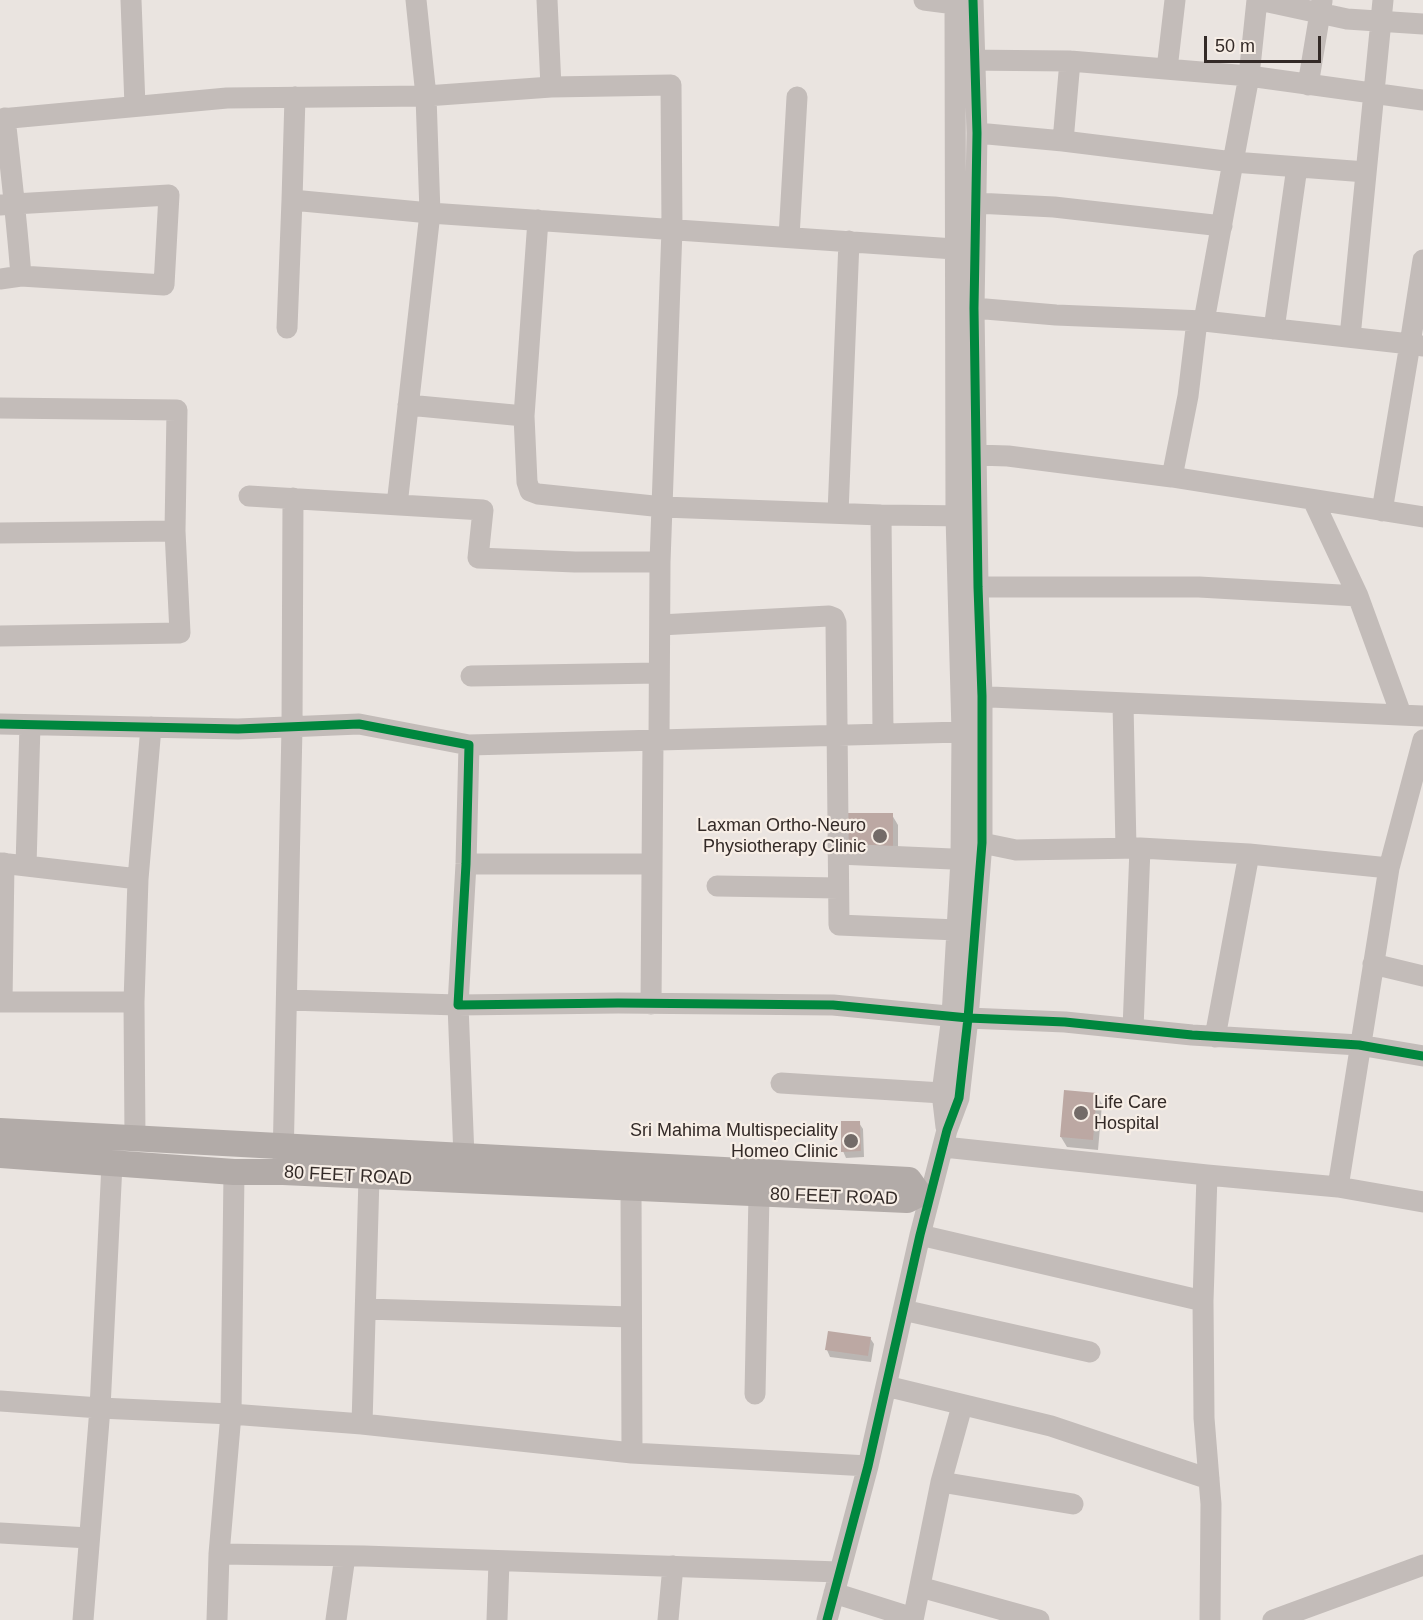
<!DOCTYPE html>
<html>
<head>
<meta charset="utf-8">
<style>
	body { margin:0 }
	#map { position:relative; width:1423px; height:1620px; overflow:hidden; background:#eae4e0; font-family:Helvetica,sans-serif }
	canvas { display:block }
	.scale { position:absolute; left:1204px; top:36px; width:117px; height:27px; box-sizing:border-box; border:3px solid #332a27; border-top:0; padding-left:8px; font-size:18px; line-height:21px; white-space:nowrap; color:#332a27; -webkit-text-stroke:4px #f7eee6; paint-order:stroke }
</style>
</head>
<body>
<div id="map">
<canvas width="1423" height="1620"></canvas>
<div class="scale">50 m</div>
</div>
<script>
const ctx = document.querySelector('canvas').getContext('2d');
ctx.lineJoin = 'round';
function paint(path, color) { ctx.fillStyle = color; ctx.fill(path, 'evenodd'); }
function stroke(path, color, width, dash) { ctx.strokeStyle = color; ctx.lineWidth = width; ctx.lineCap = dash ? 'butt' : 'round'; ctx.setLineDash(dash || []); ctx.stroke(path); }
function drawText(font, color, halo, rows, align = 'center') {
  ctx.font = font + ' Helvetica,sans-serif'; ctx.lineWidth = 4.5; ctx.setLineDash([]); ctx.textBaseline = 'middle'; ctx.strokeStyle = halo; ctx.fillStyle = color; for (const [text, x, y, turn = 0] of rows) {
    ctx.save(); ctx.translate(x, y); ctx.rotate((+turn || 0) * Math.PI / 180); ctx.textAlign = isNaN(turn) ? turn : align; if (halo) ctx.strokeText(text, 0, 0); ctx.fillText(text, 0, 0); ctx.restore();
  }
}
const shadow = new Path2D(`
	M892 815 898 825V857H855Z
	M1096 1094 1102 1104 1098 1150 1067 1147 1061 1137Z
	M859 1123 863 1129 864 1157 846 1158 843 1151Z
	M870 1338 874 1344 871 1362 830 1357 827 1350Z`);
const building = new Path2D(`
	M848 813H893V847H848Z
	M1064 1090 1097 1093 1093 1140 1060 1137Z
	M841 1121H860L861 1151 841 1152Z
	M828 1331 871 1337 868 1356 825 1350Z`);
const minor = new Path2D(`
	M131 0 135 106
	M416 0 426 96 551 87 671 85 672 229 660 562
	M547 0 551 87
	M924 0 955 4
	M1259 0 1347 19 1423 24
	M961 60 1070 61 1249 76 1257 0
	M1070 61 1063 141 1233 162 1249 76 1423 100
	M1167 69 1175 0
	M1308 85 1322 1
	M0 119 227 98 426 96 430 213 969 250
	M977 133 1063 141
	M292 200 295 97
	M976 203 1054 207 1222 226
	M0 205 14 204 169 195 164 285 21 276C17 223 11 171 5 118
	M538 220 524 416 527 482 530 491 538 494 663 507 881 515 970 516
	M789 237 797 97
	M0 279 21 276
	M962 307 1056 315 1204 321 1233 162 1366 172
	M1204 321 1410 344 1382 511
	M287 328 292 200 430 213 397 505
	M1274 329 1297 167
	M1350 337 1383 0
	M1422 346 1410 344 1423 260
	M408 405 524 416
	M0 408 177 410 175 531 180 633 0 636
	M976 455 1008 456 1172 477 1188 396 1197 321
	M1172 477 1423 517
	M249 496 483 510 478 558 575 562H660L659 740
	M1313 500 1358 596
	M838 513 849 241
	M881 515 883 733
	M0 533 175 531
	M978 587H1199L1358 596 1401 714
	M660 625 829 616 834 618 836 623 839 925 957 930
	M471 676 659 673
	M968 696 1423 716
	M1123 703 1126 848
	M0 724 238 729 359 724 469 745 466 864 458 1005 618 1003 833 1005 968 1018 1065 1022 1192 1035 1359 1045 1423 1056
	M469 745 962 732
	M982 843 1016 850 1140 848 1249 854 1389 868
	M838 854 975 860
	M0 863 138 879 134 1002 135 1139
	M466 864H651
	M26 866 30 725
	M138 879 151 727
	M717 886 838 888
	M1373 964 1423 976
	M288 1000 458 1005 464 1157
	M0 1002H134
	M2 1002 4 863
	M651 1004 653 740
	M1133 1029 1140 848
	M1215 1037 1249 854
	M781 1083 942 1093
	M946 1127 942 1093 952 1016 957 930 961 859 962 732 956 516 955 0
	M944 1147 1207 1175 1338 1187 1423 1202
	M283 1163 292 727 293 498
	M1207 1175 1203 1301 1204 1418 1211 1504 1210 1620
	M1338 1187 1389 868 1423 740
	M631 1188 632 1453
	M920 1235 1203 1301
	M366 1309 631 1317
	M903 1310 1090 1352
	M886 1386 1051 1426 1209 1479
	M755 1394 759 1194
	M0 1401 100 1408 112 1164
	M362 1424 369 1177
	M941 1482 1073 1504
	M0 1533 89 1538
	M219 1554 231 1414 362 1424 632 1453 868 1466
	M920 1587 1039 1620
	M834 1593 913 1618
	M83 1620 100 1408 231 1414 234 1172
	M217 1620 219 1554 364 1556 839 1572
	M336 1620 345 1556
	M497 1620 499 1561
	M668 1620 673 1566
	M827 1620 868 1466 920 1235 947 1130 959 1098 968 1018 982 843V696L978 587 974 308 977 133 973 0
	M913 1620 941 1482 962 1406
	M1273 1620 1423 1565`);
const major = new Path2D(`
	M0 1131 909 1180 919 1194 907 1200 283 1172H234L0 1155`);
const cycleway = new Path2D(`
	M0 724 238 729 359 724 469 745 466 864 458 1005 618 1003 833 1005 968 1018 1065 1022 1192 1035 1359 1045 1423 1056
	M827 1620 868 1466 920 1235 947 1130 959 1098 968 1018 982 843V696L978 587 974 308 977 133 973 0`);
const markers = [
	[880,836,8,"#736b68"],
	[1081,1113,8,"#736b68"],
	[851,1141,8,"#736b68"]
];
const poiNames = [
	["Laxman Ortho-Neuro",866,826],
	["Physiotherapy Clinic",866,847],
	["Life Care",1094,1103,"left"],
	["Hospital",1094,1124,"left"],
	["Sri Mahima Multispeciality",838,1131],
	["Homeo Clinic",838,1152]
];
const streetNames = [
	["80 FEET ROAD",348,1176,3],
	["80 FEET ROAD",834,1197,2]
];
paint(shadow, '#0003');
paint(building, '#bca8a3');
stroke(minor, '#c3bcb9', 21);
stroke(major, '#b2aba8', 26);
stroke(cycleway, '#00873e', 9);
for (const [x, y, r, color] of markers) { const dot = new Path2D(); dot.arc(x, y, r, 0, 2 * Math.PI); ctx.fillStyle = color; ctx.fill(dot); stroke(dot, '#f7eee6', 2); }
drawText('18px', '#332a27', '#f7eee6', poiNames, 'right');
drawText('18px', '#332a27', '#f7eee6', streetNames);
</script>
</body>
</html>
